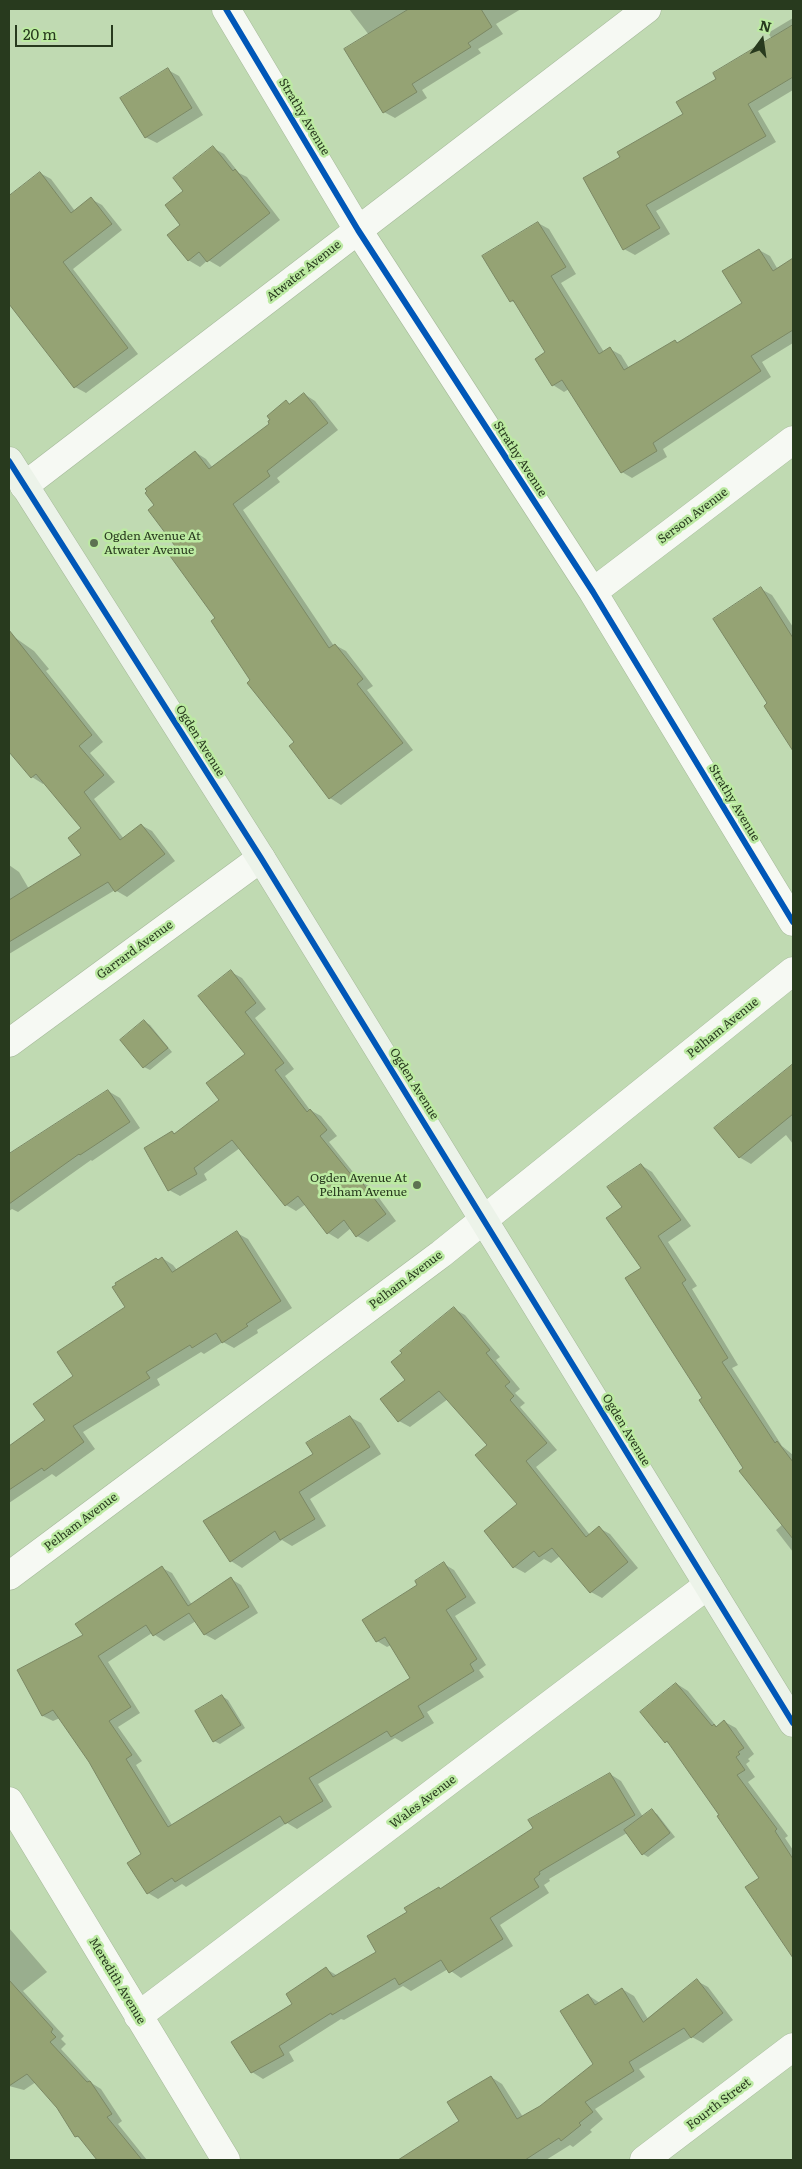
<!DOCTYPE html>
<html>
<head>
<meta charset="utf-8">
<style>
	body { margin:0 }
	#map { position:relative; width:802px; height:2169px; overflow:hidden; background:#c0dab2; font-family:Literata,serif }
	canvas { display:block }
	.frame { position:absolute; inset:0; border:10px solid #283a1e; pointer-events:none }
	.north { position:absolute; left:737px; top:15px; width:50px; height:50px; -webkit-text-stroke:4px #bceaa2; paint-order:stroke; rotate:14deg; font-size:14px; font-weight:700; line-height:20px; text-align:center; color:#283a1e }
	.north::after { content:''; display:block; margin:auto; width:18px; height:22px; background:#283a1e; clip-path:polygon(50% 0,100% 100%,50% 72%,0 100%) }
	.scale { position:absolute; left:15px; top:25px; width:98px; height:22px; box-sizing:border-box; border:2px solid #283a1e; border-top:0; padding-left:6px; font-size:15px; line-height:18px; white-space:nowrap; color:#283a1e; -webkit-text-stroke:4px #bceaa2; paint-order:stroke }
</style>
</head>
<body>
<div id="map">
<canvas width="802" height="2169"></canvas>
<div class="frame"></div>
<div class="north">N</div>
<div class="scale">20 m</div>
</div>
<script>
const ctx = document.querySelector('canvas').getContext('2d');
ctx.lineJoin = 'round';
function paint(path, color) { ctx.fillStyle = color; ctx.fill(path, 'evenodd'); }
function stroke(path, color, width, dash) { ctx.strokeStyle = color; ctx.lineWidth = width; ctx.lineCap = dash ? 'butt' : 'round'; ctx.setLineDash(dash || []); ctx.stroke(path); }
function drawText(font, color, halo, rows, align = 'center') {
  ctx.font = font + ' Literata,serif'; ctx.lineWidth = 5; ctx.setLineDash([]); ctx.textBaseline = 'middle'; ctx.strokeStyle = halo; ctx.fillStyle = color; for (const [text, x, y, turn = 0] of rows) {
    ctx.save(); ctx.translate(x, y); ctx.rotate((+turn || 0) * Math.PI / 180); ctx.textAlign = isNaN(turn) ? turn : align; if (halo) ctx.strokeText(text, 0, 0); ctx.fillText(text, 0, 0); ctx.restore();
  }
}
const shadow = new Path2D(`
	M349 9H521L496 24 503 34 478 49 481 53 422 90 427 98 395 118 384 112 369 35Z
	M793 18V90L758 111 776 142 656 211 670 234 635 255 624 249 621 157 685 114 717 79 772 39 768 33Z
	M168 70 179 76 203 115 157 143 145 137Z
	M213 148 224 154 239 173 247 177 280 220 220 267 208 260 200 267 188 260 182 225 184 191Z
	M40 173 51 179 75 211 91 199 102 205 122 230 73 269 138 354 86 393 75 387 9 302V288L14 284 9 277V194L10 196Z
	M538 223 549 229 576 274 561 283 604 352 610 349 621 355 629 368 675 341 678 343 743 303 759 250 770 256 777 268 793 259V343L762 362 771 377 663 449 667 457 632 478 622 472 569 389 564 392 553 385 547 353 518 304 511 301Z
	M304 394 315 401 338 430 277 478 280 482 243 510 334 646 335 645 346 651 373 686 367 690 413 750 341 805 330 798 290 746 295 742 252 681 156 506 195 452 206 459 213 468 271 424 286 402 291 405Z
	M761 589 772 595 793 627V732L791 734 769 704Z
	M10 634 34 651 49 669 46 671 103 742 90 753 115 782 94 799 124 839 141 825 152 831 175 861 127 897 115 890 9 954V865L19 872 29 889 83 855V828L45 782 43 784 32 777 9 750Z
	M231 972 242 978 266 1009 255 1018 294 1069 285 1076 310 1110 321 1116 337 1136 329 1142 361 1182 371 1187 396 1221 368 1242 357 1236 351 1228 338 1239 328 1233 306 1204 296 1211 286 1205 240 1148 204 1174 207 1180 180 1196 169 1190 172 1132 176 1134 220 1101 246 1054Z
	M145 1022 150 1025 172 1052 150 1070 144 1067 122 1040Z
	M793 1066V1144L786 1135 751 1164 739 1157 716 1128Z
	M108 1091 120 1098 140 1128 92 1161 91 1160 18 1212 12 1209 9 1211V1155Z
	M641 1165 652 1172 691 1226 668 1242 697 1286 692 1289 738 1365 732 1368 782 1446 793 1455V1552L776 1530 783 1524 745 1468 703 1399 624 1208Z
	M237 1233 248 1239 292 1308 257 1330 258 1333 234 1348 223 1342 204 1354 201 1352 157 1379 160 1385 83 1432 95 1449 56 1477 52 1474 9 1503V1448L46 1420 74 1377 159 1261 162 1258 173 1265 177 1270Z
	M454 1309 465 1315 500 1357 496 1360 520 1389 515 1393 525 1403 520 1407 557 1450 536 1467 590 1535 599 1528 610 1534 638 1568 602 1598 591 1592 560 1556 551 1563 544 1559 525 1573 514 1567 519 1505 489 1445 448 1399 410 1427 399 1421 407 1381Z
	M350 1417 361 1423 381 1454 310 1499 326 1526 292 1546 282 1540 242 1568 231 1561 315 1454Z
	M444 1564 454 1570 476 1603 455 1616 486 1665 479 1670 484 1677 427 1712 434 1723 402 1742 395 1738 318 1784 332 1807 297 1829 287 1823 186 1887 182 1884 158 1899 148 1893 143 1854 90 1762 60 1718 53 1721 43 1716 19 1671 84 1635 162 1568 172 1573 192 1605 231 1579 241 1585 258 1613 215 1640 204 1634 196 1621 164 1641 152 1633 108 1662 140 1713 118 1727 142 1761 136 1765 172 1825 411 1678 391 1645 387 1647 377 1641 364 1620 419 1586Z
	M677 1684 688 1691 717 1727 725 1722 736 1728 754 1754 748 1759 750 1761 746 1764 755 1777 748 1782 788 1836 785 1838 793 1850V1955L747 1888 760 1879 720 1815 670 1744 666 1742Z
	M222 1696 228 1700 245 1728 220 1744 214 1741Z
	M610 1774 621 1781 643 1817 652 1811 657 1814 675 1837 648 1857 643 1854 627 1833 549 1879 550 1881 544 1885 549 1893 500 1925 513 1946 461 1978 448 1969 411 1991 403 1986 344 2020 341 2019 289 2052 294 2061 263 2079 252 2072 294 2004 326 1969 338 1976 378 1953 409 1912 535 1829Z
	M9 1928 47 1972 23 1991 64 2036 61 2039 66 2044 61 2049 93 2084 101 2089 122 2121 118 2124 147 2160H99L83 2140 76 2136 58 2107 36 2082 24 2090 9 2086V2031L12 2028 9 2024Z
	M697 1981 708 1987 733 2020 703 2043 692 2037 639 2069 645 2077 595 2109 603 2119 590 2130 592 2132 573 2147 570 2145 546 2160H400L461 2121 491 2077 502 2084 523 2117 540 2107 595 2064 588 1995 600 2003 622 1989 634 1996 648 2019Z`);
const building = new Path2D(`
	M409 9H481L492 27 468 43 471 47 412 84 417 92 383 113 344 49Z
	M793 25V77L748 104 766 136 646 205 660 228 623 250 583 178 620 157 617 152 683 114 676 102 716 79 713 73Z
	M168 68 192 108 145 138 120 98Z
	M213 146 233 171 235 169 270 213 207 262 199 252 188 261 167 235 180 225 165 205 183 191 173 178Z
	M40 172 71 213 91 197 112 224 63 262 128 348 74 388 9 304V196Z
	M538 222 566 267 551 276 599 354 610 347 624 370 675 340 677 343 742 303 722 271 759 249 773 271 793 258V330L751 356 761 371 653 443 657 451 621 473 562 380 552 386 535 359 545 352 513 300 510 302 482 256Z
	M304 393 328 423 267 471 270 476 233 504 329 648 335 644 363 679 357 684 403 743 329 799 289 746 294 742 247 683 250 680 211 621 215 618 170 556 178 550 148 510 154 505 145 493 147 491 145 489 195 451 209 469 269 424 268 421 270 420 267 416 286 400 289 404Z
	M761 587 793 638V751L764 706 767 703 713 619Z
	M9 630 92 735 79 746 104 775 84 792 120 840 141 824 165 854 115 892 108 882 9 942V900L81 855 68 838 81 828 36 774 31 778 9 752Z
	M231 970 256 1003 245 1012 284 1063 275 1070 307 1112 310 1109 327 1130 320 1136 357 1182 360 1180 386 1214 356 1237 344 1220 327 1234 298 1196 285 1206 232 1140 194 1168 197 1174 168 1191 144 1148 172 1131 174 1134 219 1100 206 1083 245 1054 198 996Z
	M144 1020 168 1048 143 1068 120 1040Z
	M793 1064V1114L739 1158 714 1128Z
	M108 1090 130 1122 80 1155 79 1154 9 1204V1154Z
	M641 1164 681 1220 658 1236 686 1280 682 1283 728 1358 722 1362 775 1443 777 1441 793 1462V1539L739 1471 743 1468 699 1400 702 1398 625 1278 641 1268 606 1218 622 1207 607 1187Z
	M237 1231 281 1301 246 1324 248 1326 222 1343 216 1333 192 1348 190 1345 146 1372 150 1378 73 1426 84 1442 44 1471 42 1468 9 1490V1446L45 1420 33 1404 73 1376 57 1352 125 1307 112 1287 116 1285 115 1283 156 1258 158 1260 162 1257 172 1272Z
	M454 1307 490 1350 486 1353 510 1382 505 1386 514 1396 510 1400 547 1443 526 1461 586 1537 599 1526 628 1562 590 1593 552 1548 539 1557 534 1551 513 1568 484 1531 517 1504 475 1455 487 1445 439 1391 398 1422 380 1399 405 1380 391 1362 402 1353 400 1351Z
	M350 1416 370 1447 299 1492 315 1519 280 1540 275 1531 230 1562 203 1521 313 1454 306 1443Z
	M444 1562 466 1597 446 1610 477 1659 470 1664 474 1671 418 1706 424 1717 391 1737 387 1731 309 1778 323 1801 285 1824 280 1816 175 1882 172 1878 147 1894 127 1863 141 1854 89 1762 53 1710 42 1716 17 1670 83 1635 75 1624 162 1566 188 1606 231 1577 249 1607 204 1635 189 1613 153 1636 146 1625 98 1656 131 1707 109 1721 132 1755 126 1759 168 1827 410 1678 385 1637 376 1642 362 1620 417 1585 415 1581Z
	M676 1683 712 1726 714 1724 716 1727 724 1720 744 1748 738 1752 740 1754 736 1757 745 1770 737 1775 777 1829 775 1831 793 1859V1958L745 1887 759 1878 717 1816 719 1815 667 1741 665 1743 640 1712Z
	M222 1695 241 1725 213 1742 195 1711Z
	M610 1773 635 1815 539 1872 540 1874 534 1879 539 1887 490 1918 503 1939 449 1973 441 1960 399 1985 395 1978 332 2015 331 2013 279 2046 284 2055 251 2073 231 2042 292 2004 286 1994 326 1967 333 1977 376 1952 367 1936 407 1912 404 1908 439 1887 440 1889 533 1828 528 1820Z
	M652 1809 670 1833 642 1855 624 1830Z
	M697 1979 723 2013 691 2038 684 2028 629 2062 634 2071 585 2102 593 2112 579 2123 581 2125 561 2141 559 2138 525 2160H398L459 2121 447 2102 491 2076 517 2119 540 2106 593 2064 560 2011 588 1994 595 2005 622 1988 643 2022Z
	M9 1980 53 2029 51 2032 56 2037 50 2042 87 2082 90 2081 112 2114 107 2117 142 2160H97L78 2136 75 2137 57 2108 27 2074 9 2086Z`);
const street = new Path2D(`
	M226 9 358 230 593 592 793 922
	M24 486 647 9
	M593 592 793 440
	M9 1043 261 858
	M9 1576 441 1254 793 971
	M9 1801 226 2160
	M138 2016 708 1585
	M644 2160 793 2047`);
const secondary = new Path2D(`
	M9 461 261 858 793 1723`);
const cycleway = new Path2D(`
	M226 9 358 230 593 592 793 922
	M9 461 261 858 793 1723`);
const markers = [
	[94,543,5,"#5d7252"],
	[417,1185,5,"#5d7252"]
];
const streetNames = [
	["Strathy Avenue",304,117,59],
	["Atwater Avenue",304,271,-38],
	["Strathy Avenue",520,459,57],
	["Serson Avenue",693,516,-37],
	["Ogden Avenue",200,741,58],
	["Strathy Avenue",734,803,59],
	["Garrard Avenue",135,950,-36],
	["Pelham Avenue",723,1028,-39],
	["Ogden Avenue",414,1084,58],
	["Pelham Avenue",406,1280,-37],
	["Ogden Avenue",626,1430,59],
	["Pelham Avenue",81,1522,-37],
	["Wales Avenue",423,1802,-37],
	["Meredith Avenue",117,1981,59],
	["Fourth Street",719,2104,-37]
];
const poiNames = [
	["Ogden Avenue At",104,536],
	["Atwater Avenue",104,550],
	["Ogden Avenue At",407,1178,"right"],
	["Pelham Avenue",407,1192,"right"]
];
paint(shadow, '#0003');
paint(building, '#95a374');
stroke(building, '#7b8864', 1);
stroke(street, '#a5b99a', 29);
stroke(secondary, '#a5b99a', 29);
stroke(street, '#f6f9f3', 28);
stroke(secondary, '#ecf3e9', 28);
stroke(cycleway, '#0057b8', 6);
for (const [x, y, r, color] of markers) { const dot = new Path2D(); dot.arc(x, y, r, 0, 2 * Math.PI); ctx.fillStyle = color; ctx.fill(dot); stroke(dot, '#bceaa2', 2); }
drawText('12px', '#283a1e', '#bceaa2', streetNames);
drawText('12px', '#283a1e', '#bceaa2', poiNames, 'left');
</script>
</body>
</html>
